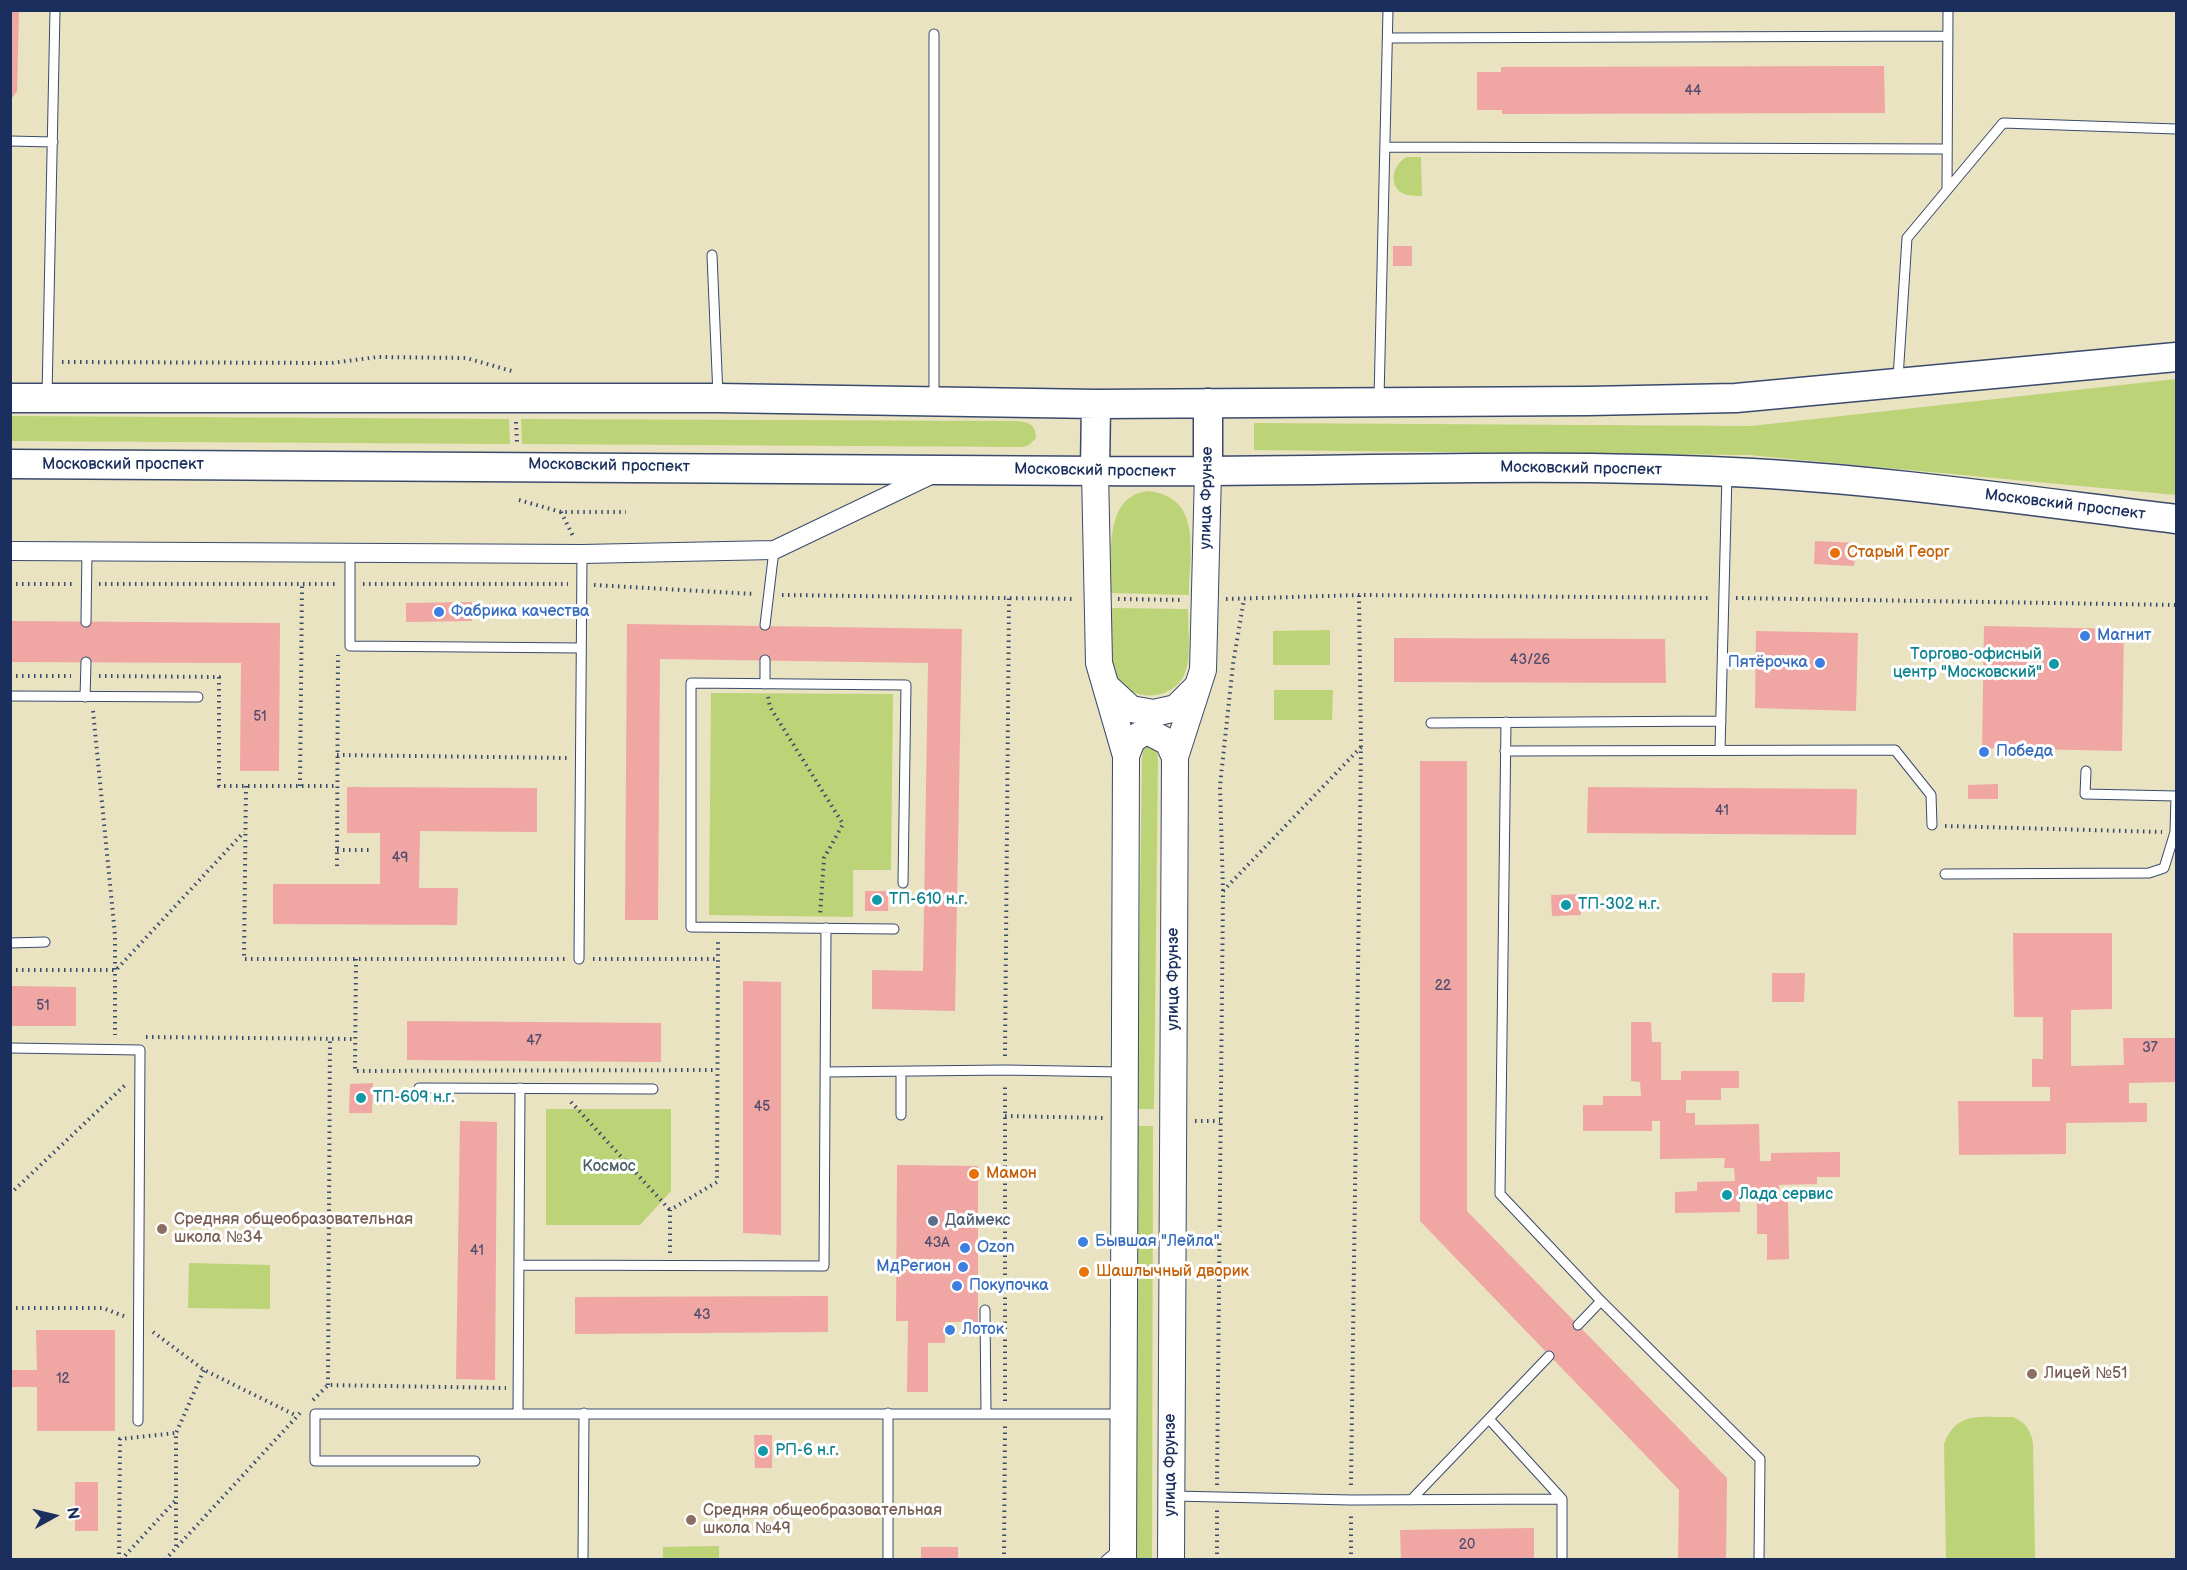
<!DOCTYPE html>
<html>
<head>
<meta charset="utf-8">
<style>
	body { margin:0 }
	#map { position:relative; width:2187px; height:1570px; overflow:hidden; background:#e9e3c2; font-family:"Balsamiq Sans",sans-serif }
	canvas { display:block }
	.frame { position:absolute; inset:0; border:12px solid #1b2f5e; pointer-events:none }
	.north { position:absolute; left:24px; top:1486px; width:60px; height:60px; -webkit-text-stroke:4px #fff; paint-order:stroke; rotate:82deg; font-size:16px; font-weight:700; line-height:24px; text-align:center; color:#1b2f5e }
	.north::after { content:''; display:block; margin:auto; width:21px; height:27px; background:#1b2f5e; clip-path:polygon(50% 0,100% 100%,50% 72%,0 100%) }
</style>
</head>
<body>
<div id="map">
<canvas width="2187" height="1570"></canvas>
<div class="frame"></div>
<div class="north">N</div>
</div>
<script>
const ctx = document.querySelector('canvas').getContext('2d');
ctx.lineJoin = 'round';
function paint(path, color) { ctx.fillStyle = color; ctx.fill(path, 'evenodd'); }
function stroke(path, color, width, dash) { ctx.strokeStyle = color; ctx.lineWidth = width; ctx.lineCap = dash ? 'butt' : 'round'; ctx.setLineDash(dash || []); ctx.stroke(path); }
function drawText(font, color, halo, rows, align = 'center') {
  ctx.font = font + ' "Balsamiq Sans",sans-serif'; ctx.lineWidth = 6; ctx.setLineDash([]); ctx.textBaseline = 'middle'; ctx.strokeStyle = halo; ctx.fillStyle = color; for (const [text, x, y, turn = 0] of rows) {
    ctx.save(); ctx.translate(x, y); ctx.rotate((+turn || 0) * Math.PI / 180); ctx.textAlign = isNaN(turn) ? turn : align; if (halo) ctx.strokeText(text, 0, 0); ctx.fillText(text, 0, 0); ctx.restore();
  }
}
const green = new Path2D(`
	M1407 157H1421L1422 196C1415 196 1408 196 1402 193 1387 184 1394 163 1407 157Z
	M2176 379V495L1749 455 1254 450V423L1751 426Z
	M11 416 509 419 510 444 11 441Z
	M521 419 1017 421C1029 422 1036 425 1036 438L1029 445 1023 447 522 444Z
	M1147 491C1204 496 1189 554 1189 595L1111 593C1112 560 1102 497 1147 491Z
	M1111 608 1188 609C1188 625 1191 657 1186 670 1177 701 1131 704 1116 677 1105 659 1111 628 1111 608Z
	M1330 630V665H1273V631Z
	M1274 690H1333L1332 720H1274Z
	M711 693 893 694 891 870H853V917L709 915Z
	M1148 746H1152L1157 750 1158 760 1154 1109H1137L1142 760 1143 750Z
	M546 1109H671V1191L640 1225H546Z
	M1137 1126H1153L1152 1559 1135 1560Z
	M189 1263 270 1265V1309L188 1308Z
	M2013 1417C2026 1423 2030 1429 2033 1443L2035 1559H1946L1944 1444C1957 1410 1981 1418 2013 1417Z
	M719 1546V1559H663V1547Z`);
const building = new Path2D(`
	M10 10H19L17 91 10 101Z
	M1884 66 1885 113 1502 114V110H1477V72H1501V67Z
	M1393 246H1412V266H1393Z
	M1815 541 1856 543 1854 566 1814 564Z
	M472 602V621L406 622V603Z
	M10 621 280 623 279 771H240L241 663 10 662Z
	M627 624 962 629 955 1011 872 1009V970L923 971 928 663 660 659 658 920H625Z
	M1984 626 2124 629 2122 751 1982 748Z
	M1756 631 1858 633 1856 711 1755 708Z
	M1394 638 1665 639 1666 683 1394 682Z
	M1420 761H1467V1211L1727 1478 1726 1560H1678L1679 1490 1420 1221Z
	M1998 784V799H1968V785Z
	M347 787 537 788V832L420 831 419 888H458L457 925 273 924V884H380V833H347Z
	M1588 787 1857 789 1856 835 1587 833Z
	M865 891H888V911H865Z
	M1580 894 1581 915 1552 916 1551 895Z
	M2013 933H2112V1009L2071 1010V1066L2124 1065 2123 1038H2176V1082L2129 1083V1103H2147V1122L2066 1123V1154L1959 1155 1958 1101H2050V1087H2032V1059H2043V1017H2014Z
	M1772 973H1805L1804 1002H1772Z
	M743 981 781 982V1235L743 1233Z
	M10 986 76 987V1026H10Z
	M407 1021 661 1023V1062L407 1060Z
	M1631 1022H1651L1652 1042H1661V1080H1681V1071H1739V1088H1721V1100H1686V1113H1695V1125L1759 1124 1760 1161H1771V1153L1840 1152V1177H1817V1184L1779 1185 1780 1199H1788L1789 1259 1767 1260V1234H1757V1199L1740 1200V1212L1675 1213V1192L1697 1191V1182L1735 1181 1734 1168H1724L1725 1158 1660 1159V1121H1652V1131H1583V1105H1603V1096H1641L1640 1082 1631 1081Z
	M373 1083 372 1113H349L350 1084Z
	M460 1121 497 1122 495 1380 456 1379Z
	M897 1165 978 1166V1322H945V1343H928V1392H907L908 1321H896Z
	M828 1296V1332L575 1334V1297Z
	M36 1330H115V1431H37V1387H10V1370H37Z
	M754 1435H772V1468H755Z
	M75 1482H98V1531H75Z
	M1534 1528V1560H1401L1400 1530Z
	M921 1547H958V1560H921Z`);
const path = new Path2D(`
	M62 362 331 363 378 357 466 358 515 372
	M516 422 517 442
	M519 500 561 512H626
	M561 512 573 536
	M10 584H73
	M99 584H337
	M363 584H568
	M594 585 754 594
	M782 595 1075 599
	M1736 598 2176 605
	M1118 599 1183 600
	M1226 599 1359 595 1711 598
	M10 676H71
	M99 676 219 677V786H337
	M768 697 770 707 843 824 824 858 820 915
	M93 711 115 935V1035
	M337 755 568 758
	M246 786 244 959H565
	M300 786 302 584
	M1945 826 2162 832
	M337 850H372
	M337 866 338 655
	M1223 891 1361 747
	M356 959 355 1071 717 1070
	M593 959H718
	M10 970H116L244 832
	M146 1037 356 1039
	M1005 1056 1009 598
	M571 1102 670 1210
	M1005 1116 1104 1118
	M1195 1121H1220
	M10 1194 125 1085
	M670 1253V1210L717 1182 718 940
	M10 1308H103L126 1317
	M153 1332 204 1370 297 1416
	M328 1385 330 1038
	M313 1400 328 1385 506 1388
	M1005 1401V1084
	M1217 1485 1223 891 1220 786 1233 664 1244 599
	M1351 1485 1361 747 1359 595
	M176 1546V1433L204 1370
	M119 1560 120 1439 176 1433
	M121 1560 175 1501
	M165 1560 301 1412
	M1004 1560 1005 1426
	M1217 1560V1510
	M1351 1560V1514`);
const service = new Path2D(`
	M934 34V398
	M1388 38 1948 36
	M10 141 53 142
	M1385 147 1947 149
	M1947 189 1948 10
	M712 255 718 396
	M1898 378 1907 238 2003 123 2176 129
	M47 396 55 10
	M1379 399 1388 10
	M350 552V646L581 648
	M86 622 87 551
	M765 625 774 550
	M765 660V684
	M10 696 198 697
	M85 697 86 662
	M1506 722 1500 1194 1601 1301 1760 1459 1759 1560
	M1431 723 1721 721
	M1720 750 1727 474
	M1505 751 1895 750 1931 795 1932 825
	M2086 771 2085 794 2176 796
	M1945 874 2149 873 2164 868 2175 832 2176 796
	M894 929 691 927V683L906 685 903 883
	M10 943 45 942
	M579 959 582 554
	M10 1048 140 1050 138 1421
	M825 1072 1005 1070 1122 1072
	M419 1088 653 1089
	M901 1115V1072
	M519 1265 824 1266 826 928
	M985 1310 986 1413
	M1578 1325 1601 1301
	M518 1413 520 1088
	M1489 1419 1562 1499V1560
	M475 1461H315V1414H1121
	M1174 1496 1351 1500 1562 1499
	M1411 1500 1549 1356
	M583 1560 584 1413
	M888 1560V1413
	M1106 1560 1118 1550`);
const minor = new Path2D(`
	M10 551 582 554 774 550 933 474`);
const secondary = new Path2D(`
	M1095 471 1099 663 1126 756 1123 1560
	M1106 686 1131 709 1154 713 1176 708 1197 687
	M1126 756 1132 740 1141 734 1149 732 1168 742 1175 757
	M1171 1560 1175 757 1203 670 1208 472`);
const primary = new Path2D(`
	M10 398H718L1096 404 1588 401 1736 398 2176 357
	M10 464C374 465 737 469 1100 471 1311 473 1522 462 1732 472 1881 479 2029 501 2176 519
	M1095 471 1096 404
	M1208 472V403`);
const markers = [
	[1835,553,6,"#e8710a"],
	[439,612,6,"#3f7fe0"],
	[2085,636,6,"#3f7fe0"],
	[1820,663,6,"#3f7fe0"],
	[2054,664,6,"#0f9aa8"],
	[1984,752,6,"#3f7fe0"],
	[877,900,6,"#0f9aa8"],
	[1566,905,6,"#0f9aa8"],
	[361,1098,6,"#0f9aa8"],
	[974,1174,6,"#e8710a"],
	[1727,1195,6,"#0f9aa8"],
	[933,1221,6,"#5c6f8a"],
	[162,1229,6,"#8d6e63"],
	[1083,1242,6,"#3f7fe0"],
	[965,1248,6,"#3f7fe0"],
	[963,1267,6,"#3f7fe0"],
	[1084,1272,6,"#e8710a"],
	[957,1286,6,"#3f7fe0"],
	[950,1330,6,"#3f7fe0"],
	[2032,1374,6,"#8d6e63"],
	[763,1451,6,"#0f9aa8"],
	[691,1520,6,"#8d6e63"]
];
const numberNames = [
	["44",1693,91],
	["43/26",1530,660],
	["51",260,717],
	["41",1722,811],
	["49",400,858],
	["22",1443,986],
	["51",43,1006],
	["47",534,1041],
	["37",2150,1048],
	["45",762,1107],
	["43А",937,1243],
	["41",477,1251],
	["43",702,1315],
	["12",63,1379],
	["20",1467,1545]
];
const streetNames = [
	["Московский проспект",123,465],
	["Московский проспект",609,466,1],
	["Московский проспект",1581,469,1],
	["Московский проспект",1095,471,1],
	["улица Фрунзе",1207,498,-89],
	["Московский проспект",2065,505,7],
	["улица Фрунзе",1174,979,-90],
	["улица Фрунзе",1171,1465,-90]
];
const foodNames = [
	["Старый Георг",1847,553],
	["Мамон",986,1174],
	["Шашлычный дворик",1096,1272]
];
const shopNames = [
	["Фабрика качества",451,612],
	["Магнит",2097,636],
	["Пятёрочка",1808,663,"right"],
	["Победа",1996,752],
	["Бывшая \"Лейла\"",1095,1242],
	["Ozon",977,1248],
	["МдРегион",951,1267,"right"],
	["Покупочка",969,1286],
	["Лоток",962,1330]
];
const cultureNames = [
	["Торгово-офисный",2042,655,"right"],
	["центр \"Московский\"",2042,673,"right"],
	["ТП-610 н.г.",889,900],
	["ТП-302 н.г.",1578,905],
	["ТП-609 н.г.",373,1098],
	["Лада сервис",1739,1195],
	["РП-6 н.г.",775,1451]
];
const parkNames = [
	["Космос",609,1167]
];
const educationNames = [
	["Средняя общеобразовательная",174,1220],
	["школа №34",174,1238],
	["Лицей №51",2044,1374],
	["Средняя общеобразовательная",703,1511],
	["школа №49",703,1529]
];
const serviceNames = [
	["Даймекс",945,1221]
];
paint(green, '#bdd377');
paint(building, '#f0a6a3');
stroke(service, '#3a4a6d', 11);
stroke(minor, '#3a4a6d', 20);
stroke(secondary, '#3a4a6d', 28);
stroke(primary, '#3a4a6d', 31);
stroke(path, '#3a4a6d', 4, [1.5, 4.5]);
stroke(service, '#fff', 9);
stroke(minor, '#fff', 18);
stroke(secondary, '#fff', 26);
stroke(primary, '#fff', 28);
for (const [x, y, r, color] of markers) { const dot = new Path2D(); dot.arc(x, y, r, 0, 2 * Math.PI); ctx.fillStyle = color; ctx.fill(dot); stroke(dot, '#fff', 2); }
drawText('14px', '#504d6f', null, numberNames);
drawText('16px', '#1b2f5e', '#fff', streetNames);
drawText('16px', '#c56008', '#fff', foodNames, 'left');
drawText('16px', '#366cbe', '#fff', shopNames, 'left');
drawText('16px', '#0d838f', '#fff', cultureNames, 'left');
drawText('16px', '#4c6066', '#fff', parkNames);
drawText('16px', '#785e54', '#fff', educationNames, 'left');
drawText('16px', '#4e5e75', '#fff', serviceNames, 'left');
</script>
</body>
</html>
